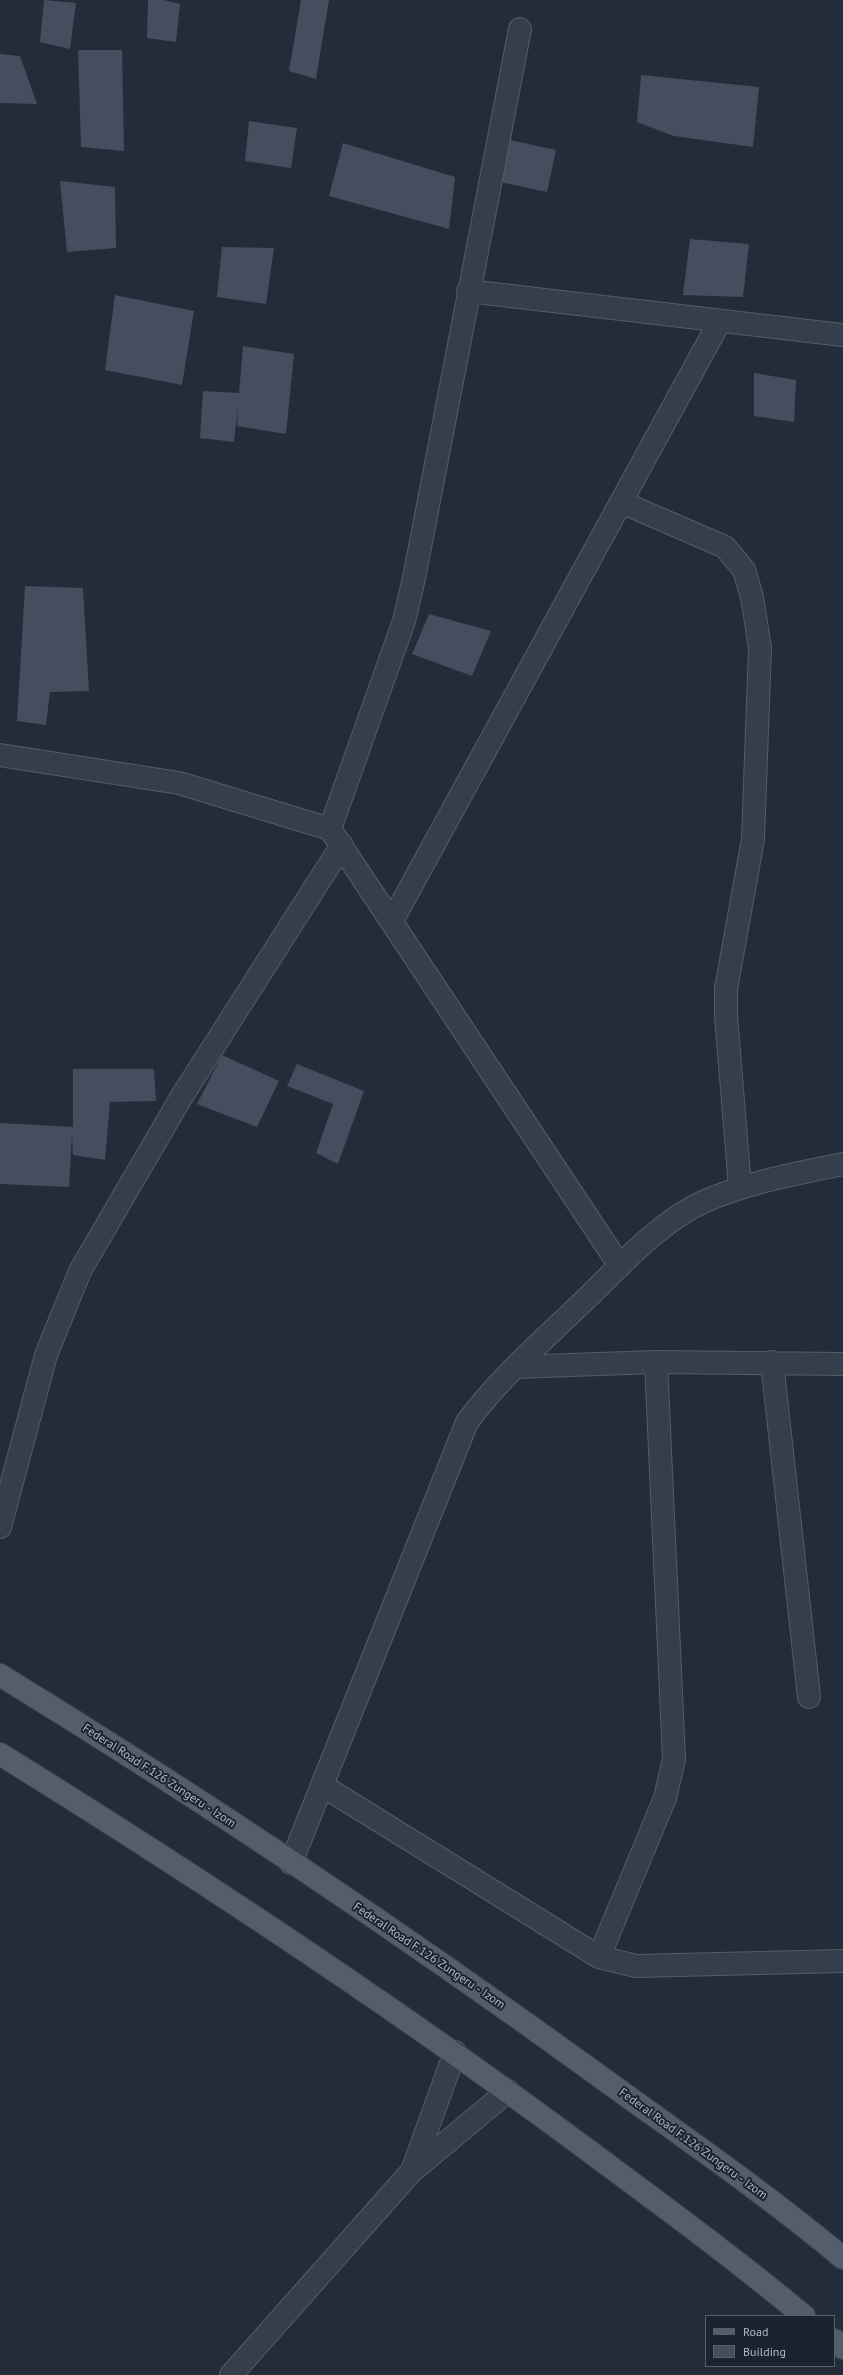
<!DOCTYPE html>
<html>
<head>
<meta charset="utf-8">
<style>
	body { margin:0 }
	#map { position:relative; width:843px; height:2375px; overflow:hidden; background:#242c3a; font-family:"PT Sans",sans-serif }
	canvas { display:block }
	.legend { position:absolute; left:705px; top:2315px; width:130px; height:52px; box-sizing:border-box; background:#1c232f; border:1px solid #585f6b; margin:0; padding:5px 7px; list-style:none; font-size:12px; color:#b3b9c6 }
	.legend li { display:flex; align-items:center; gap:8px; height:20px }
	.legend b { width:20px; border:1px solid #585f6b }
</style>
</head>
<body>
<div id="map">
<canvas width="843" height="2375"></canvas>
<ul class="legend">
<li><b style="height:5px;background:#555d6a"></b>Road</li>
<li><b style="height:11px;background:#454d5e"></b>Building</li>
</ul>
</div>
<script>
const ctx = document.querySelector('canvas').getContext('2d');
ctx.lineJoin = 'round';
function paint(path, color) { ctx.fillStyle = color; ctx.fill(path, 'evenodd'); }
function stroke(path, color, width, dash) { ctx.strokeStyle = color; ctx.lineWidth = width; ctx.lineCap = dash ? 'butt' : 'round'; ctx.setLineDash(dash || []); ctx.stroke(path); }
function drawText(font, color, halo, rows, align = 'center') {
  ctx.font = font + ' "PT Sans",sans-serif'; ctx.lineWidth = 4; ctx.setLineDash([]); ctx.textBaseline = 'middle'; ctx.strokeStyle = halo; ctx.fillStyle = color; for (const [text, x, y, turn = 0] of rows) {
    ctx.save(); ctx.translate(x, y); ctx.rotate((+turn || 0) * Math.PI / 180); ctx.textAlign = isNaN(turn) ? turn : align; if (halo) ctx.strokeText(text, 0, 0); ctx.fillText(text, 0, 0); ctx.restore();
  }
}
const building = new Path2D(`
	M44 0 76 3 70 49 40 42Z
	M148 0H164L180 4 176 42 147 38Z
	M301 0H329L316 79 289 71Z
	M78 50H122L124 151 81 147Z
	M0 54 20 56 37 104 0 103Z
	M641 75 759 87 753 147 674 136 637 122Z
	M249 121 297 128 291 168 245 161Z
	M510 140 556 150 547 192 500 182Z
	M343 143 455 177 449 229 329 196Z
	M60 181 115 187 116 248 67 252Z
	M690 239 749 244 743 297 683 295Z
	M222 247 274 248 266 304 217 297Z
	M115 295 194 311 182 385 105 370Z
	M243 346 294 354 286 434 237 426 238 407 234 442 200 438 203 391 239 393Z
	M754 373 796 380 794 422 754 416Z
	M25 586 83 588 89 691 50 692 46 725 17 721Z
	M429 614 491 631 472 676 412 654Z
	M222 1055 279 1081 257 1127 197 1104Z
	M297 1064 364 1091 338 1164 316 1153 333 1104 287 1086Z
	M73 1069H154L156 1101 110 1102 105 1160 73 1155 72 1133 69 1187 0 1184V1123L73 1127Z`);
const minor = new Path2D(`
	M468 291 843 335
	M621 502 725 547 744 570 752 597 760 648 753 839 726 989V1016L740 1187
	M0 755 179 783 330 829 620 1266
	M330 829 404 621 414 578 520 29
	M392 921 720 321
	M772 1362 809 1697
	M515 1367 656 1362 843 1364
	M0 1527 46 1355 80 1271 182 1096 342 845
	M323 1786 599 1957 636 1966 843 1961
	M291 1863 467 1422C502 1375 547 1337 589 1296 622 1264 661 1221 703 1202 747 1182 796 1174 843 1164
	M599 1957 665 1798 674 1759 656 1362
	M412 2171 455 2052
	M231 2375 411 2172 508 2091`);
const major = new Path2D(`
	M0 1675C202 1799 399 1931 591 2070 676 2132 763 2191 843 2258
	M0 1754C200 1878 396 2008 585 2148 659 2203 733 2257 804 2316
	M834 2340 843 2348`);
const streetNames = [
	["Federal Road F.126 Zungeru - Izom",159,1776,33],
	["Federal Road F.126 Zungeru - Izom",429,1956,34],
	["Federal Road F.126 Zungeru - Izom",693,2144,36]
];
paint(building, '#454d5e');
stroke(minor, '#555c68', 24);
stroke(major, '#404753', 24);
stroke(minor, '#373e4b', 22);
stroke(major, '#555d6a', 22);
drawText('12px', '#b3b9c6', '#1c232f', streetNames);
</script>
</body>
</html>
